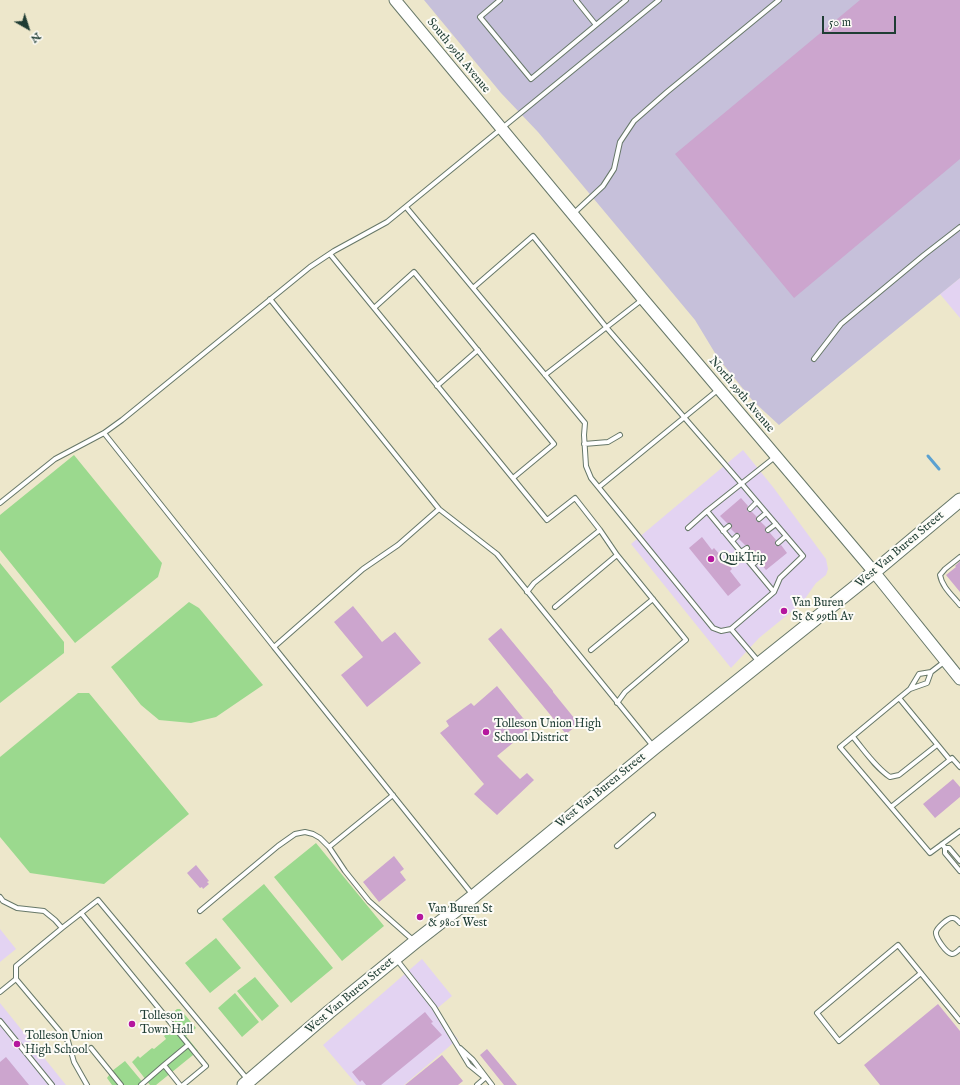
<!DOCTYPE html>
<html>
<head>
<meta charset="utf-8">
<style>
	body { margin:0 }
	#map { position:relative; width:960px; height:1085px; overflow:hidden; background:#ede7cb; font-family:"IM FELL English",serif }
	canvas { display:block }
	.north { position:absolute; left:8px; top:8px; width:40px; height:40px; -webkit-text-stroke:3px #fdfcf7; paint-order:stroke; rotate:141deg; font-size:11px; font-weight:700; line-height:16px; text-align:center; color:#1f3d34 }
	.north::after { content:''; display:block; margin:auto; width:14px; height:18px; background:#1f3d34; clip-path:polygon(50% 0,100% 100%,50% 72%,0 100%) }
	.scale { position:absolute; left:822px; top:16px; width:74px; height:18px; box-sizing:border-box; border:2px solid #1f3d34; border-top:0; padding-left:5px; font-size:12px; line-height:14px; white-space:nowrap; color:#1f3d34; -webkit-text-stroke:3px #fdfcf7; paint-order:stroke }
</style>
</head>
<body>
<div id="map">
<canvas width="960" height="1085"></canvas>
<div class="north">N</div>
<div class="scale">50 m</div>
</div>
<script>
const ctx = document.querySelector('canvas').getContext('2d');
ctx.lineJoin = 'round';
function paint(path, color) { ctx.fillStyle = color; ctx.fill(path, 'evenodd'); }
function stroke(path, color, width, dash) { ctx.strokeStyle = color; ctx.lineWidth = width; ctx.lineCap = dash ? 'butt' : 'round'; ctx.setLineDash(dash || []); ctx.stroke(path); }
function drawText(font, color, halo, rows, align = 'center') {
  ctx.font = font + ' "IM FELL English",serif'; ctx.lineWidth = 4; ctx.setLineDash([]); ctx.textBaseline = 'middle'; ctx.strokeStyle = halo; ctx.fillStyle = color; for (const [text, x, y, turn = 0] of rows) {
    ctx.save(); ctx.translate(x, y); ctx.rotate((+turn || 0) * Math.PI / 180); ctx.textAlign = isNaN(turn) ? turn : align; if (halo) ctx.strokeText(text, 0, 0); ctx.fillText(text, 0, 0); ctx.restore();
  }
}
const built = new Path2D(`
	M960 278V318L940 294Z
	M743 450 773 487 826 559 828 569 826 575 816 583 802 603 759 638 731 668 631 544Z
	M0 929 16 949 0 962Z
	M422 959 452 996 434 1011 458 1039 404 1085H357L323 1045Z
	M0 1003 66 1085H0Z`);
const industrial = new Path2D(`
	M424 0H960V278L779 425 753 401 718 358 695 320 538 132 501 93Z`);
const green = new Path2D(`
	M74 455 162 563 158 577 75 643 0 550V515Z
	M0 563 64 642V653L0 703Z
	M189 602 199 608 263 685 216 717 191 723 159 720 141 705 111 667Z
	M78 693H89L189 814 104 884 30 873 0 837V757Z
	M316 843 384 926 342 961 274 877Z
	M264 884 333 968 291 1003 222 919Z
	M216 938 241 968 210 993 185 963Z
	M255 977 279 1006 262 1021 237 991Z
	M235 993 259 1022 242 1037 218 1008Z
	M177 1009H180L196 1028 186 1036 198 1051 156 1085H150L132 1062 138 1056 140 1058 152 1048 154 1049 166 1039 164 1036 177 1025 170 1015Z
	M125 1061 145 1085H112L107 1078 112 1071Z`);
const stream = new Path2D(`
	M928 456 939 469`);
const building = new Path2D(`
	M860 0H960V159L794 298 675 154Z
	M741 498 748 506 747 508V511L749 512H752L757 517 756 518V521L758 522H761L766 527 765 530V532L768 533H770L776 540 775 542V545L778 546 781 545 787 553 766 570 760 563 761 561 760 557H758L755 558 749 551 750 548V546L747 545H745L739 539 740 537V534L738 533H735L731 529 732 526 731 523H727L720 516Z
	M702 537 712 550 714 548 732 569 730 571 741 585 728 596 689 548Z
	M960 561V592L946 575 956 567 955 566Z
	M353 606 382 642 395 632 421 663 367 707 341 675 363 657 334 622Z
	M501 628 553 691V692L579 724 566 734 488 639Z
	M497 686 531 728 497 756 520 779 527 773 534 780 497 815 474 794 484 784 440 733 449 726 446 721 471 703 474 706Z
	M953 779 960 787V797L935 818 923 804Z
	M394 856 404 869 400 872 406 880 379 902 363 882Z
	M196 865 209 881 207 882 209 884 203 889 202 887 200 888 187 873Z
	M938 1004 960 1031V1085H880L864 1065Z
	M425 1012 433 1022 431 1023 442 1035 381 1085H366L362 1080 360 1082 352 1072Z
	M487 1049 517 1085H504L480 1055Z
	M442 1055 463 1081 458 1085H405Z
	M6 1057 29 1085H0V1062Z`);
const lane = new Path2D(`
	M500 0 480 17 531 79 626 0
	M576 0 596 25
	M406 207 473 288
	M573 214 603 186 614 169 620 142 634 121 667 92 779 0
	M330 254 547 520 575 498 600 530
	M270 299 439 509
	M374 308 414 272 554 444 513 478
	M814 359 841 324 924 255 960 227
	M545 375 643 299
	M437 386 478 350
	M104 433 274 647
	M584 444 608 442 620 435
	M599 487 719 389
	M0 503 55 459 104 433 122 420 310 267 334 251 387 222 659 0
	M750 509 757 502
	M759 519 766 513
	M688 528 707 511
	M768 530 776 524
	M723 531 729 526
	M732 541 737 536
	M778 543 786 536
	M741 552 747 548
	M960 557 945 569 940 575C942 587 953 596 960 605
	M752 565 758 560
	M527 592 534 583 600 530 617 555
	M774 592 707 511 775 457
	M555 607 617 555 686 640 625 692 617 703
	M731 629 721 631 713 628 591 478 586 466 584 435 585 423 473 288 533 236 606 327 741 483 803 556 780 578 774 592 731 629 759 662
	M591 650 653 599
	M910 689 919 674 931 672
	M899 698 950 760
	M853 737C864 750 875 767 890 777L899 775 937 745
	M960 767 952 758 891 807 930 853 960 831
	M891 807 840 747 910 689 927 683 931 672 944 662
	M942 844 945 848V853L960 871
	M617 846 653 815
	M329 847 345 871 369 901 413 940
	M945 848H949L960 861
	M472 894 274 647 363 569 398 545 439 509 497 554 653 746
	M0 897 3 901 17 908 44 911 55 920 62 928
	M200 911 278 846 295 834 305 832 313 834 320 838 329 847 393 795
	M81 913 206 1066 183 1085
	M960 923C958 921 956 918 953 918 948 917 937 928 936 932 935 937 946 953 952 954 955 954 958 951 960 949
	M397 960 434 1007 469 1065 485 1078
	M921 973 839 1041 817 1013 898 945 960 1021
	M0 992 16 979
	M0 1021 52 1085
	M91 1048 121 1085
	M460 1048 473 1060 492 1085
	M164 1065 188 1045
	M87 1085 74 1062 68 1041 16 979V966L62 928 98 900 248 1080
	M141 1085 164 1065 180 1085
	M477 1085 485 1078`);
const secondary = new Path2D(`
	M395 0 643 299 874 572 960 679`);
const primary = new Path2D(`
	M244 1085 329 1012 415 942 474 896 654 748 874 572 960 500`);
const markers = [
	[711,559,4,"#b5179e"],
	[784,611,4,"#b5179e"],
	[486,732,4,"#b5179e"],
	[420,917,4,"#b5179e"],
	[132,1024,4,"#b5179e"],
	[17,1044,4,"#b5179e"]
];
const streetNames = [
	["South 99th Avenue",458,56,51],
	["North 99th Avenue",741,395,50],
	["West Van Buren Street",900,550,-40],
	["West Van Buren Street",601,791,-39],
	["West Van Buren Street",350,996,-40]
];
const poiNames = [
	["QuikTrip",719,559],
	["Van Buren",792,604],
	["St & 99th Av",792,618],
	["Tolleson Union High",494,725],
	["School District",494,739],
	["Van Buren St",428,910],
	["& 9801 West",428,924],
	["Tolleson",140,1017],
	["Town Hall",140,1031],
	["Tolleson Union",25,1037],
	["High School",25,1051]
];
paint(built, '#e3d3f2');
paint(industrial, '#c6c0da');
paint(green, '#9bd98e');
stroke(stream, '#5ba1d1', 3);
paint(building, '#cca5ce');
stroke(lane, '#677869', 6);
stroke(secondary, '#677869', 13);
stroke(primary, '#677869', 15);
stroke(lane, '#fff', 4);
stroke(secondary, '#fff', 11);
stroke(primary, '#fff', 13);
for (const [x, y, r, color] of markers) { const dot = new Path2D(); dot.arc(x, y, r, 0, 2 * Math.PI); ctx.fillStyle = color; ctx.fill(dot); stroke(dot, '#fdfcf7', 1.5); }
drawText('12px', '#1f3d34', '#fdfcf7', streetNames);
drawText('12px', '#1f3d34', '#fdfcf7', poiNames, 'left');
</script>
</body>
</html>
